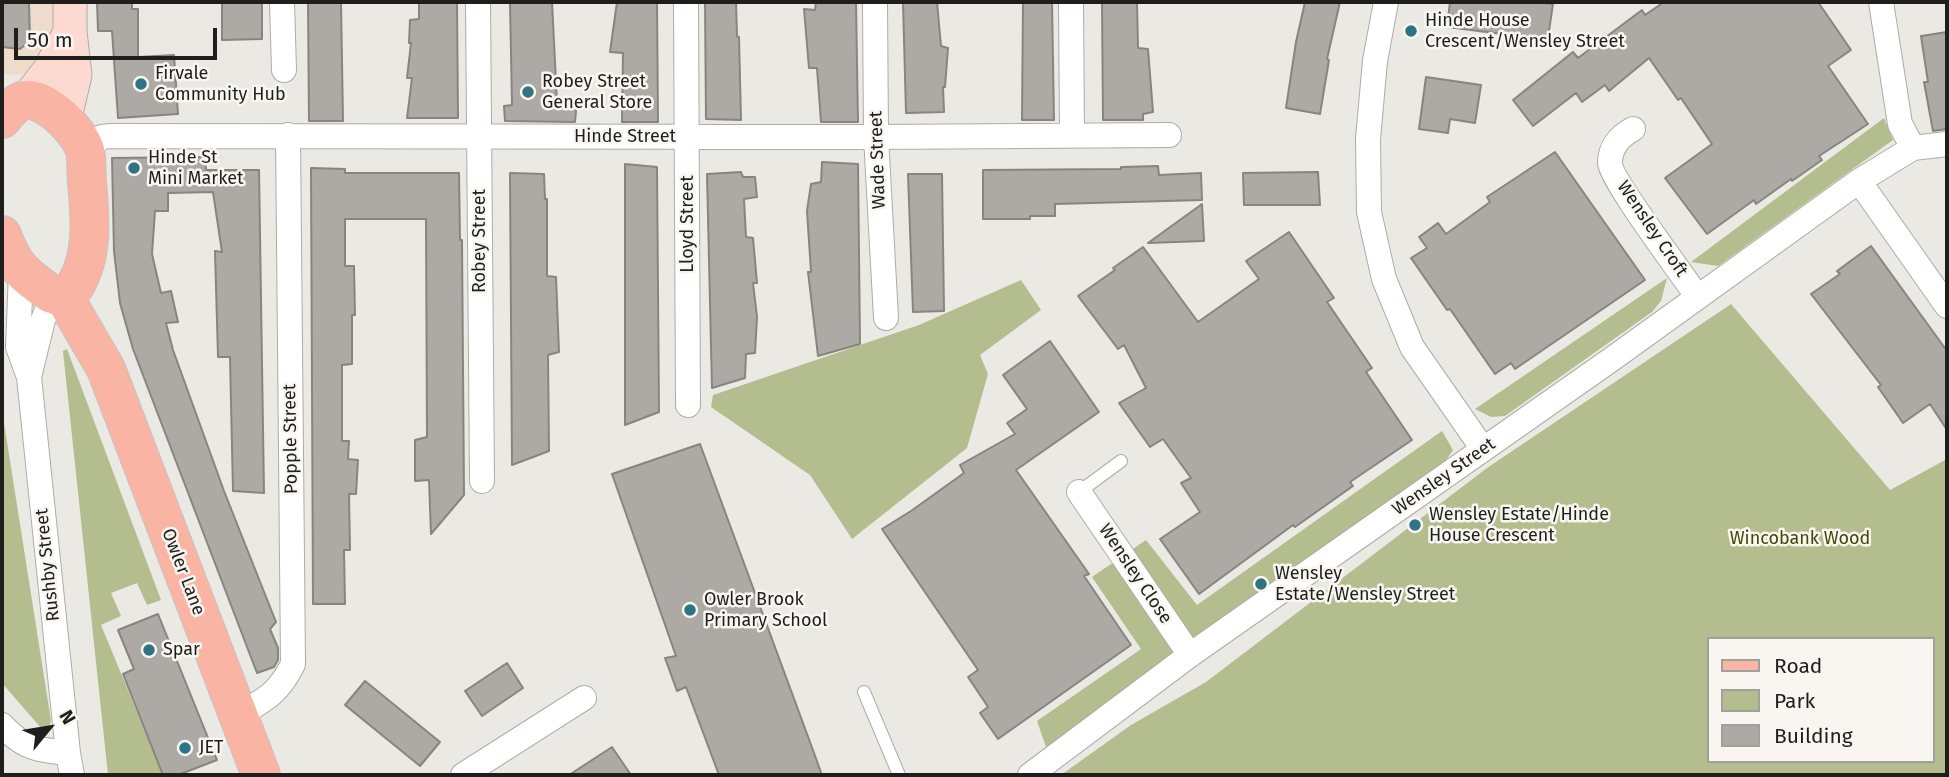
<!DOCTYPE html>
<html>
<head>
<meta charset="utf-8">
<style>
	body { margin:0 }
	#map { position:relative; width:1949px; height:777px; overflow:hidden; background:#ebe9e3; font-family:"Fira Sans",sans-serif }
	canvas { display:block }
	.frame { position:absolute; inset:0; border:4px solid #1f1e1c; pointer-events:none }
	.legend { position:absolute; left:1707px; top:637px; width:228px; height:126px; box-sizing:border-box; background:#f9f6f1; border:2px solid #a2a09c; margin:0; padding:9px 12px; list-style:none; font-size:21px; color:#1f1e1c }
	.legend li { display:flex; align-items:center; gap:14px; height:35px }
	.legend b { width:35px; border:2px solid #a2a09c }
	.north { position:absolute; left:14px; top:693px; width:70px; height:70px; -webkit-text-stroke:5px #f9f6f1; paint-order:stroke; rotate:60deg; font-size:19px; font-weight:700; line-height:28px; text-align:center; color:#1f1e1c }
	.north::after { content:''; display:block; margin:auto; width:24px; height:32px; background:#1f1e1c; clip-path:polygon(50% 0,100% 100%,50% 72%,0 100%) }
	.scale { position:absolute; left:14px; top:28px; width:203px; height:32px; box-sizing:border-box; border:4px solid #1f1e1c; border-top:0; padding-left:9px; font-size:21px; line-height:24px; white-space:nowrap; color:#1f1e1c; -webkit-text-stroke:5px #f9f6f1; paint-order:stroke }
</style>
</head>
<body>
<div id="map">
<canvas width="1949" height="777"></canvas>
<div class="frame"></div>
<ul class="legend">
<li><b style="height:9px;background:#fab4a3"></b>Road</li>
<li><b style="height:19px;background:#b3bd8e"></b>Park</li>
<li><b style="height:19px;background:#ada9a5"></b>Building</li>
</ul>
<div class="north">N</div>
<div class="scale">50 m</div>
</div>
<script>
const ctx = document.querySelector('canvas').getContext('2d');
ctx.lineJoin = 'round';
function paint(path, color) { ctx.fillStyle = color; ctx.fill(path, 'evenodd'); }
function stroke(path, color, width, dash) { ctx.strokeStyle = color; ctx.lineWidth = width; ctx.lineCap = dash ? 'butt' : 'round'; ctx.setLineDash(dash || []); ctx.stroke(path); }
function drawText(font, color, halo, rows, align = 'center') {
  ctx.font = font + ' "Fira Sans",sans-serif'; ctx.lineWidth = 5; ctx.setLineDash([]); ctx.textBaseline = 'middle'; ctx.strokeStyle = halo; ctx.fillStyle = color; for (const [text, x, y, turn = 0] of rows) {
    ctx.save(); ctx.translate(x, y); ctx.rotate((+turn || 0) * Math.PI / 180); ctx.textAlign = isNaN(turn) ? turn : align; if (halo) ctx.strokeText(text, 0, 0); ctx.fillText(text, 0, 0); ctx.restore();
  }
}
const commercial = new Path2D(`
	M2 2H57L59 30 37 70 25 74 6 75 2 71Z`);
const green = new Path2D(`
	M1884 118 1893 140 1718 266 1691 262Z
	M1667 278 1661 301 1652 312 1505 416 1491 417 1475 409Z
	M1021 280 1041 310 980 355 988 374 967 448 852 539 810 475 711 407 713 395 919 325Z
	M1731 304 1890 490 1947 459V775H1061L1131 725 1206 682 1487 468ZM1709 639H1933V761H1709Z
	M67 349 161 600 147 605 137 583 111 593 121 616 101 625 163 775H108L63 351Z
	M2 410 51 721 49 729 41 728 2 683Z
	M1442 431 1453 450 1444 463 1046 747 1037 721 1141 649 1092 577 1146 540 1197 605Z`);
const building = new Path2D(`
	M2 2H29L30 41 20 49 2 47Z
	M97 2H132V9H138V57L174 55 178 114 118 118 112 31H98Z
	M222 2H262V39L222 40Z
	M308 2H341L343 121H309Z
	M419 2H457L458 118H407L412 78H407L411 43H409L410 20 419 19Z
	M510 2H552L557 102 577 100 575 122 505 121 504 106 512 105Z
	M617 2H657L658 122H622L623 53 610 52Z
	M705 2H736L737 36 739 37 741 120 706 119Z
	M816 2H856L858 122H821L817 68H809L804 9 815 10Z
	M903 2H937L941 46 948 48 945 87H943L944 112 906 113Z
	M1023 2H1052L1054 120H1022Z
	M1102 2H1137L1138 48 1148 49 1153 112 1143 114V120H1103Z
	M1305 2H1340L1327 59 1329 60 1320 114 1286 108 1296 42Z
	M1450 2H1535L1553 4 1547 44 1526 41V37L1447 27Z
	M1664 2H1818L1851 50 1828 66 1868 124 1819 156 1822 160 1792 181 1791 179 1756 204 1754 200 1707 234 1665 178 1712 144 1681 98 1678 100 1649 58 1609 91 1605 85 1582 102 1576 93 1533 126 1513 100 1573 52 1578 58 1642 10 1645 15Z
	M1947 32V129L1933 131 1924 82H1928L1921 36Z
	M1426 77 1481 85 1475 123 1450 119 1448 133 1419 129Z
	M1555 152 1645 280 1515 369 1511 363 1495 374 1450 309 1447 310 1411 258 1427 248 1419 237 1438 223 1446 234 1490 202 1487 197Z
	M205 157 206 170H259L264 493 233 491 230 357H218L215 251 222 252 213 192 168 193V211H155L152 254 161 293 171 291 178 322 166 323 173 350 224 491 276 622 270 629 278 648V660L274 667 257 673 133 349 120 303 114 251 112 158Z
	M822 162 858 164 860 344 818 356 808 272H811L807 211 811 184 821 182Z
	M625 164 657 167 659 412 625 425Z
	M1158 166 1159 175 1201 173 1202 200 1055 204V216H1030V219H983V170L1121 169V167Z
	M311 168 345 169V173H459L460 240H462L464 495 431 534 429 480 415 481V440L427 437 426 219H345V266H354L355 315H352V364L342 365V441H349L348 459 358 460 356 494H349L350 550H344L345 604H313Z
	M741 172 743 177H755L757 197 744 199 746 237 753 238 757 283H753L757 317 755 353 746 354 745 378 712 388 707 174Z
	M1318 172 1320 205H1244L1243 173Z
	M510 173 544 174 545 199H547V276L556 277 559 352 548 355 549 451 512 465Z
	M908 174H942L944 311 913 312Z
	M1202 204 1204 241 1148 243Z
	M1289 232 1334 298 1327 302 1372 368 1366 372 1412 440 1350 482 1353 486 1295 527 1293 525 1199 594 1160 539 1200 512 1181 483 1191 478 1163 439 1150 447 1119 403 1146 388 1124 345 1118 349 1078 296 1115 270 1113 268 1143 247 1198 322 1259 279 1246 261Z
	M1871 246 1947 351V430L1930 404 1903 423 1878 387 1881 385 1811 294 1840 274 1837 271Z
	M1050 341 1099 412 1016 470 1089 574 1084 576 1131 645 998 739 980 713 988 707 968 677 978 670 882 529 911 511 964 473 960 465 1015 434 1007 423 1027 409 1003 375Z
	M700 444 810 742 822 775H719L686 687 677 691 665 658 676 656 612 474Z
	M158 614 217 760 178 775H163L123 674 134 669 118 630Z
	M507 663 523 688 482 716 465 691Z
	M365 681 440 742 420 766 345 705Z
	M612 747 631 775H569Z`);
const lane = new Path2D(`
	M1079 492 1121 461
	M864 692 899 775`);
const street = new Path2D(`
	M282 2 284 70
	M478 2 482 481
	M686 2 688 405
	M875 2 876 137 886 318
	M1071 2 1072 135
	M1386 2 1375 61 1368 139 1369 212 1384 279 1412 347 1483 449
	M1881 2 1900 124 1913 148
	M1633 129C1620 136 1610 147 1610 163 1610 178 1684 277 1697 296
	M85 150 102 137 111 136 876 137 1169 135
	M1859 181 1947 306
	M21 272 18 347 29 377 68 753 72 775
	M29 377 43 320 53 295
	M1079 492 1190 655
	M237 716C265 700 279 693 293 664L288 135
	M2 725C23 748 37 750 68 753
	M463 775 584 698
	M1030 775 1190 655 1612 359 1859 181 1913 148 1947 144`);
const secondary = new Path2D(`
	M27 99 49 71 70 32
	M64 121 75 75 70 32V2`);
const primary = new Path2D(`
	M2 119C16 101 25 94 46 106 61 115 79 133 85 150 87 159 86 172 87 182 90 217 94 254 75 286 70 293 61 298 52 294 48 293 43 288 39 285 18 270 11 259 2 235
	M63 295 106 369 261 775`);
const markers = [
	[1411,31,7,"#2f7483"],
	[141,84,7,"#2f7483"],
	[528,92,7,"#2f7483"],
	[134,168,7,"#2f7483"],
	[1415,525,7,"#2f7483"],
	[1261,584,7,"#2f7483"],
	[690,610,7,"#2f7483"],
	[149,650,7,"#2f7483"],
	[185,748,7,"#2f7483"]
];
const poiNames = [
	["Hinde House",1425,21],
	["Crescent/Wensley Street",1425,42],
	["Firvale",155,74],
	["Community Hub",155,95],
	["Robey Street",542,82],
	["General Store",542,103],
	["Hinde St",148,158],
	["Mini Market",148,179],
	["Wensley Estate/Hinde",1429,515],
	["House Crescent",1429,536],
	["Wensley",1275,574],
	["Estate/Wensley Street",1275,595],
	["Owler Brook",704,600],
	["Primary School",704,621],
	["Spar",163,650],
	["JET",199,748]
];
const streetNames = [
	["Hinde Street",625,137],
	["Wade Street",878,160,-92],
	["Lloyd Street",688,224,-90],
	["Wensley Croft",1652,229,56],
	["Robey Street",480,241,-90],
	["Popple Street",291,439,-91],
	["Wensley Street",1444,477,-35],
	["Rushby Street",48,565,-96],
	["Owler Lane",183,572,69],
	["Wensley Close",1135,574,56]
];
const parkNames = [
	["Wincobank Wood",1800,539]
];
paint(commercial, '#eddccb');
paint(green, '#b3bd8e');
paint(building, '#ada9a5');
stroke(building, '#888480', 2);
stroke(lane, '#afaca7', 14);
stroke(street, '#afaca7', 26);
stroke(secondary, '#afaca7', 35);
stroke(primary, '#c5c4c4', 40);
stroke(lane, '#fff', 12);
stroke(street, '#fff', 24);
stroke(secondary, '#fddad1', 33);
stroke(primary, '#fab4a3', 38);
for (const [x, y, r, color] of markers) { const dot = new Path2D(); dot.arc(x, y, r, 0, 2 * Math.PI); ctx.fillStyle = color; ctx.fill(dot); stroke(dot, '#f9f6f1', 2.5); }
drawText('18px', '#1f1e1c', '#f9f6f1', poiNames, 'left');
drawText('18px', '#1f1e1c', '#f9f6f1', streetNames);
drawText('18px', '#414905', '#f9f6f1', parkNames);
</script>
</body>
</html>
